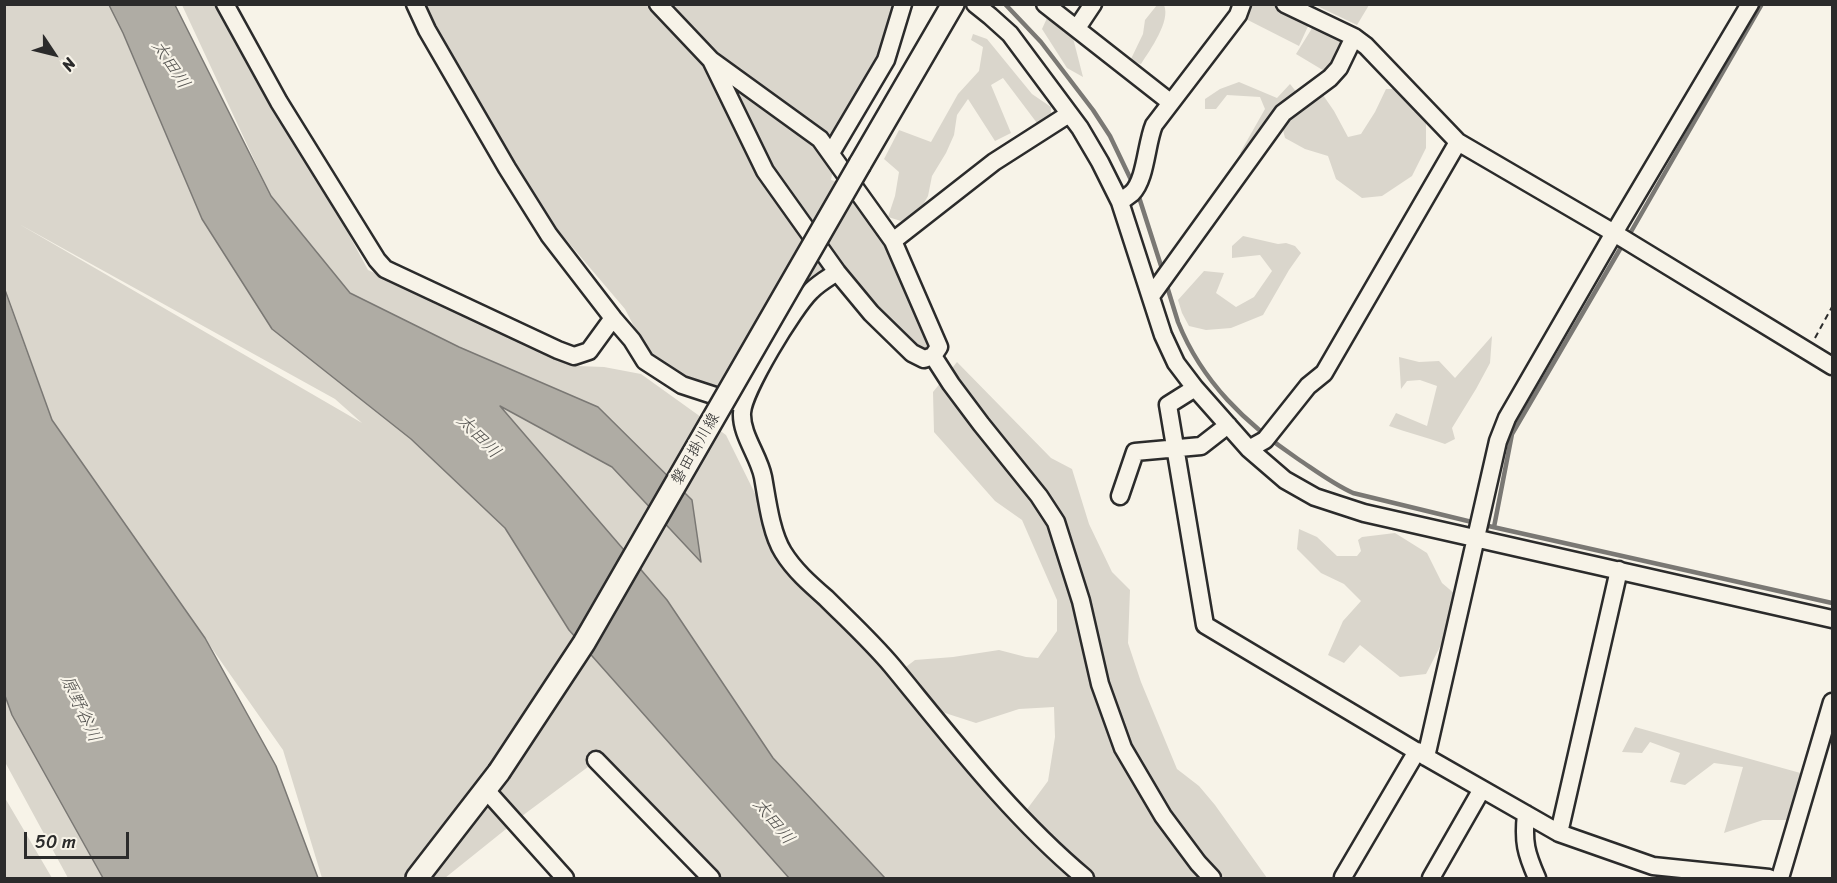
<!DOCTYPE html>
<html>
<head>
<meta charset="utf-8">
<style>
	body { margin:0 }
	#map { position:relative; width:1837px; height:883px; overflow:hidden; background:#f7f3e8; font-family:Sriracha,sans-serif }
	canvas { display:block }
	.frame { position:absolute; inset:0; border:6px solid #2b2b2b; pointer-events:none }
	.north { position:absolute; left:24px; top:24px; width:60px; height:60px; -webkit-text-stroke:4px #f7f3e8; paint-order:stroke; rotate:125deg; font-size:16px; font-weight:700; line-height:24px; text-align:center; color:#2b2b2b }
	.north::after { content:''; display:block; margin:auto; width:21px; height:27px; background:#2b2b2b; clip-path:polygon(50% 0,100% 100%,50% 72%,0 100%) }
	.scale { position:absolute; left:24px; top:832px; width:105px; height:27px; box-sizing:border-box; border:3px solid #2b2b2b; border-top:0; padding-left:8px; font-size:18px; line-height:21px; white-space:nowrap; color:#2b2b2b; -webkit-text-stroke:4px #f7f3e8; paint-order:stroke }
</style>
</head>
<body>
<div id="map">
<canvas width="1837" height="883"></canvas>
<div class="frame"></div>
<div class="north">N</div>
<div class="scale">50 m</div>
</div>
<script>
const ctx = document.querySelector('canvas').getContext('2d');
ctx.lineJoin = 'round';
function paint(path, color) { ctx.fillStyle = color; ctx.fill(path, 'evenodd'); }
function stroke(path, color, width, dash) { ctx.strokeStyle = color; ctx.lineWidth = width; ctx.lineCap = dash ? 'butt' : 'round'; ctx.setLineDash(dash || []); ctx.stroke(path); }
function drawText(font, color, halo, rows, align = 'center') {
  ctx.font = font + ' Sriracha,"Klee One",sans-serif'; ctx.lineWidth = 4.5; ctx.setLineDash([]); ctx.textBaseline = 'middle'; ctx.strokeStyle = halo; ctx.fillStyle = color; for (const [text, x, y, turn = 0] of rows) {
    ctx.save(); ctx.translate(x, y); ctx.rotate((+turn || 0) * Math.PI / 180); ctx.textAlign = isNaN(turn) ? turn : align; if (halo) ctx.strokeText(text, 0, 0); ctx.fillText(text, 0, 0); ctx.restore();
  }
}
const green = new Path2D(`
	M5 5H109L117 20 202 219 411 439 505 528 569 630 789 878H719L596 761 526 813 445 878H322L283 750 52 420 5 287ZM19 224 335 399 362 423Z
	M182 5H225L368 270 577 366 604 367 641 374 726 435 786 556 1025 812 1048 781 1055 737 1054 707 1019 709 976 723 942 712 909 687 898 673 915 660 953 657 999 650 1026 657 1038 658 1057 631V600L1022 520 995 501 934 432 933 392 957 362 1051 458 1072 469 1089 524 1112 572 1130 590 1128 643 1141 682 1177 769 1199 786 1215 805 1267 878H1226L1198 863 1196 878H885L773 758 667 600 498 405 612 467 701 561 692 500 459 347 350 293 271 196Z
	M419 5H656L737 96 659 5H895L879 71 839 140 831 180 869 192 908 274 939 347 924 359 837 272 712 395 656 369 625 309 539 208Z
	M1157 5H1164C1171 21 1150 50 1141 64L1130 61 1143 34 1145 20Z
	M1246 5H1273L1310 22 1299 46 1238 15Z
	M1315 5H1369L1357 25Z
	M1047 18 1072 34 1083 77 1067 68 1042 29Z
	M1314 25 1346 43 1331 75 1296 54Z
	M973 34 987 39 1032 94 1051 107V119L1043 131 1003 78 991 85 1011 133 995 141 968 99 957 115 954 135 946 153 932 176 928 196 919 212 901 221 888 217 895 196 899 172 884 159 899 130 931 142 958 94 979 71 983 47 971 40Z
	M1239 82 1277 98 1290 84 1298 94 1246 157 1240 153 1265 109 1260 97 1227 95 1216 109H1205V99L1220 89Z
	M1386 89H1399L1426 118V148L1412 176 1382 196 1362 198 1336 179 1328 156 1305 149 1285 138 1282 126 1296 103 1323 95 1334 111 1348 137 1361 134 1375 112Z
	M1243 236 1278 244 1286 243 1295 246 1301 253 1289 270 1263 315 1231 328 1206 330 1189 326 1182 313 1178 300 1204 271 1224 273 1216 293 1236 307 1254 297 1272 271 1260 255 1232 258V246Z
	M1492 336 1490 363 1476 389 1452 428 1455 439 1445 444C1426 437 1408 433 1389 426L1396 413 1427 426 1437 386 1420 380 1407 381 1401 389 1399 357 1419 362 1439 361 1455 378Z
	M1299 529 1317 537 1337 556H1357L1361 551 1358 540 1362 537 1395 533 1427 553 1442 583 1455 594 1443 641 1426 674 1400 677 1360 645 1344 663 1328 655 1343 621 1361 601 1344 584 1321 573 1297 549Z
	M4 693 107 878H68L5 762Z
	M1635 727 1804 774 1798 820H1763L1724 833 1743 767 1714 763 1685 785 1670 782 1680 753 1650 742 1642 753 1622 752Z
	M4 798H5L52 878H5Z`);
const water = new Path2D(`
	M109 5H175L271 196 350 293 459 347 598 407 692 500 701 562 612 467 500 406 667 600 773 758 885 878H789L569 630 505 528 411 439 272 329 202 219 123 33Z
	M4 287 52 420 205 638 276 766 318 878H103L12 715 4 693Z`);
const stream = new Path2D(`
	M1005 4 1041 42 1093 110 1110 136 1133 184
	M1138 194 1163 272
	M1628 237 1762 4
	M1166 283C1170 296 1174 309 1178 322 1202 382 1246 424 1298 459 1316 471 1333 484 1353 493L1476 523
	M1484 525 1832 603
	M1494 527 1512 434 1623 244`);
const path = new Path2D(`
	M1815 338 1832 307`);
const minor = new Path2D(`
	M225 4 279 102 377 260 385 269 558 350 574 356 589 351 613 318
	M415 4 427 30 507 168 549 235 613 318 632 340 645 361 682 385 734 402
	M658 4 711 60 820 139 893 241 939 347 933 356 924 359 912 353 871 313 837 272 765 171 711 60
	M975 4 990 16 1010 34 1080 128 1100 162 1120 202 1163 335 1176 363 1195 388 1249 449 1285 480 1315 497 1364 513 1832 619
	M1045 4 1170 102
	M1285 4 1354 37 1366 46 1458 142 1614 233 1832 366
	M1077 28 1093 4
	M831 153 886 60 903 4
	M1120 202C1124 199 1128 196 1132 193 1146 179 1146 144 1154 125L1238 15 1242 4
	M893 241 994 162 1069 114
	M837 272C828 278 819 283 811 291 794 307 743 391 742 413 741 435 759 456 763 477 767 499 771 533 783 552 794 570 810 584 826 598 849 621 872 642 893 667 953 740 1012 817 1085 878
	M1151 296 1283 113 1330 78 1339 68 1354 37
	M933 356 951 384 981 424 1039 496 1056 522 1081 601 1100 684 1123 748 1163 816 1198 863 1212 878
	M1195 388 1168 405 1205 625 1426 757 1559 833 1653 866 1769 878
	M1249 449 1265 440 1308 386 1324 373 1458 142
	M1120 496 1135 452 1201 446 1228 425
	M1426 757 1498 441 1507 418 1614 233 1750 4
	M596 760 711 878
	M486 790 565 878
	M1526 814C1523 842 1526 853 1537 878
	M1559 833 1619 570
	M1343 877 1417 751
	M1431 878 1482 789
	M1780 878 1832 702`);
const major = new Path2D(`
	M860 164 953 4
	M417 878 499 772`);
const majorBridge = new Path2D(`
	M499 772 584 643 860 164`);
const streetNames = [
	["磐田掛川線",696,449,-60]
];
const waterNames = [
	["太田川",170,65,57],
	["太田川",478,437,45],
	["原野谷川",80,709,65],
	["太田川",773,822,51]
];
paint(green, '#dad6cc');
paint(water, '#afaca4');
stroke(water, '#7a7874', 1.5);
stroke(stream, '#7a7874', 4.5);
stroke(minor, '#2b2b2b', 21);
stroke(major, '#2b2b2b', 26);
stroke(path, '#2b2b2b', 2, [6, 4.5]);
stroke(minor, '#f7f3e8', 16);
stroke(major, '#f7f3e8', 21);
stroke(majorBridge, '#2b2b2b', 26, []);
stroke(majorBridge, '#f7f3e8', 21);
drawText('16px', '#2b2b2b', '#f7f3e8', streetNames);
drawText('italic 18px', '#53524f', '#f7f3e8', waterNames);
</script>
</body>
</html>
